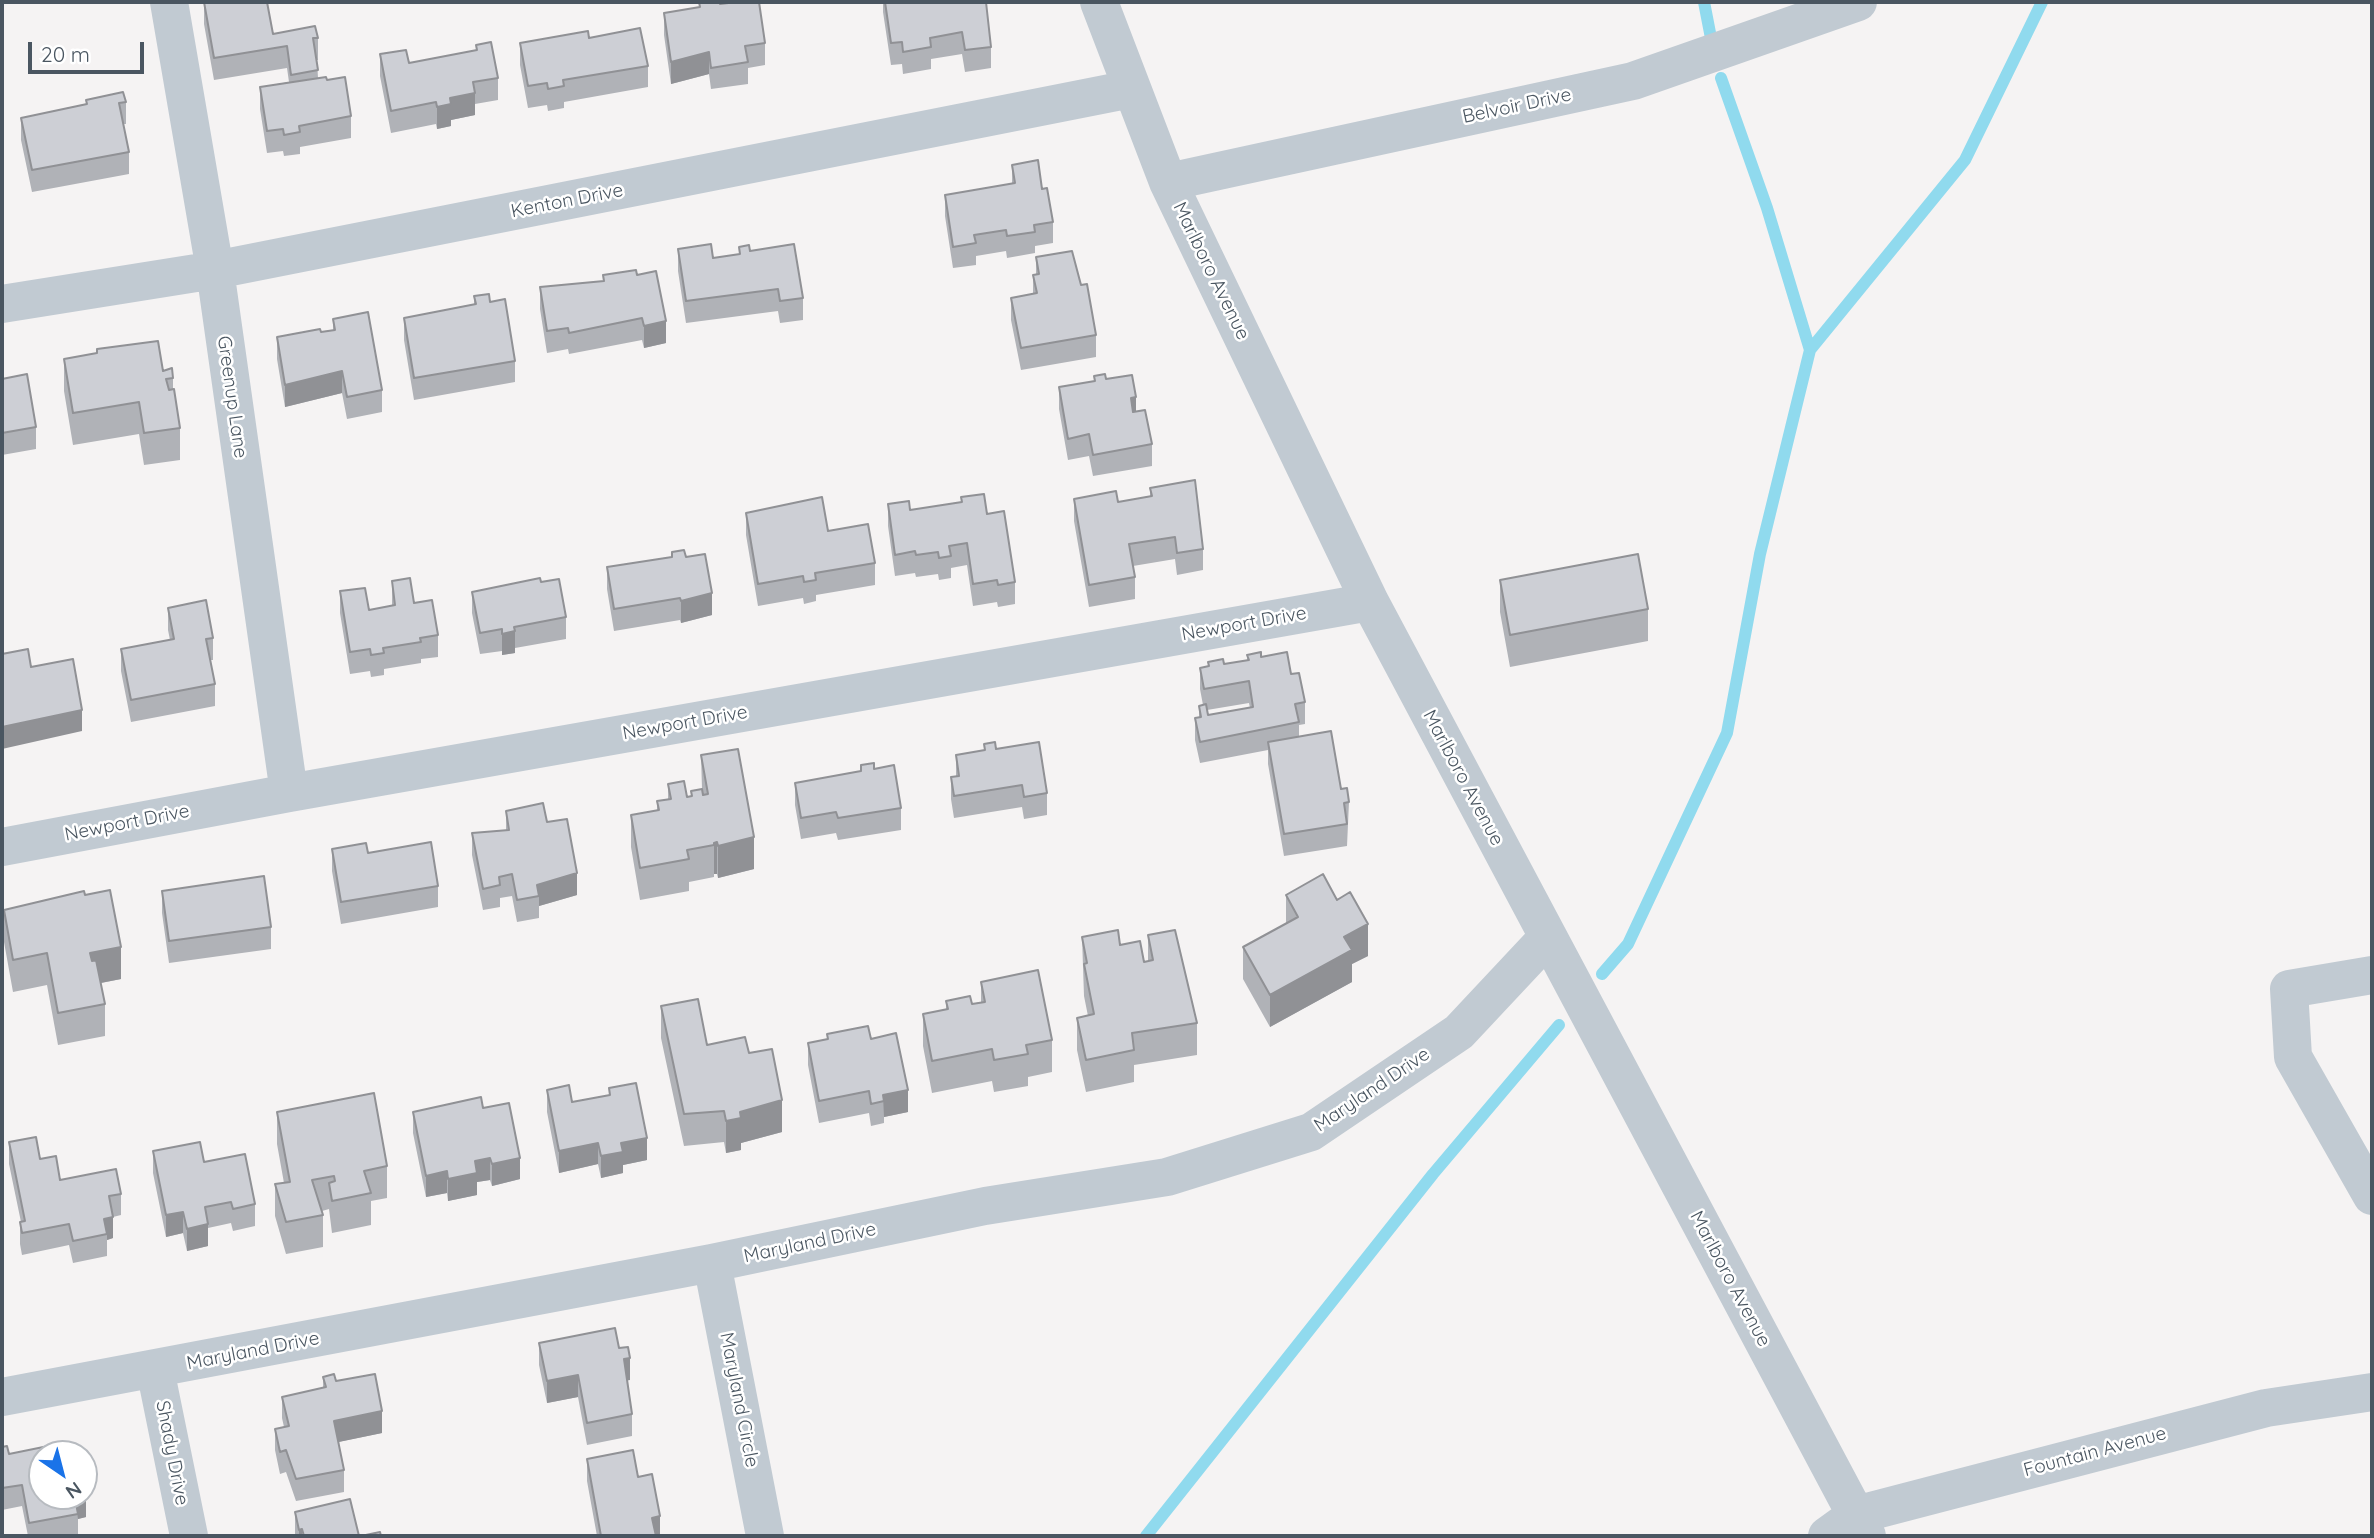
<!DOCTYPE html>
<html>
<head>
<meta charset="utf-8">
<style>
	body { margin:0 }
	#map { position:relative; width:2374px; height:1538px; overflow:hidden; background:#f5f3f3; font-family:Quicksand,sans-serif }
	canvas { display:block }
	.frame { position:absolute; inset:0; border:4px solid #4a5661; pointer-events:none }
	.north { position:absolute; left:28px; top:1440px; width:70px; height:70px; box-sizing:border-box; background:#fff; border:2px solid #b7bbc0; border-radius:50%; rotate:145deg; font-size:19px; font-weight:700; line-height:28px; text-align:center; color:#4a5661 }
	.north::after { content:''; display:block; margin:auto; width:24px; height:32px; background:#1a73e8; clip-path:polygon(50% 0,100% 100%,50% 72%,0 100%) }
	.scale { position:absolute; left:28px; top:42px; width:116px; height:32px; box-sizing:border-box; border:4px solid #4a5661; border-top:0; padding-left:9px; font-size:21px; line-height:24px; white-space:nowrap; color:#4a5661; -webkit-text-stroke:5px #fff; paint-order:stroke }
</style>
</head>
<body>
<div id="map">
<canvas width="2374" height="1538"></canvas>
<div class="frame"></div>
<div class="north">N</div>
<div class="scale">20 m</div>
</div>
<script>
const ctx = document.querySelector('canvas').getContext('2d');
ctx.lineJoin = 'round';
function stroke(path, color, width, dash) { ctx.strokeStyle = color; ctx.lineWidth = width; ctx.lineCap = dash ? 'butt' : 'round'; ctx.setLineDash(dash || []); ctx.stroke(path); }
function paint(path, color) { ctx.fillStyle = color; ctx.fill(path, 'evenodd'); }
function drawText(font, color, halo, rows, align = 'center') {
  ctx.font = font + ' Quicksand,sans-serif'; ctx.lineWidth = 5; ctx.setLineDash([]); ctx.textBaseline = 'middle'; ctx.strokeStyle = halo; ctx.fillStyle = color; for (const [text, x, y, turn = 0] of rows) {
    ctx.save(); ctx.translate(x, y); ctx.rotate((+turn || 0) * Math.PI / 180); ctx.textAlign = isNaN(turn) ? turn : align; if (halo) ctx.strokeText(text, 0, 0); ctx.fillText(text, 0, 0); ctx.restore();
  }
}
const stream = new Path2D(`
	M1704 2 1711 38
	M1721 78 1767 208 1810 350
	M1602 974 1628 944 1727 733 1760 554 1810 350 1965 160 2042 2
	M1146 1536 1433 1174 1559 1025`);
const minor = new Path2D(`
	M169 2 215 270 289 793
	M1099 2 1168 182 1370 602 1867 1536
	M1168 182 1633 81 1858 2
	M2 304 215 270 1131 89
	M2 847 289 793 1370 602
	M2372 975 2289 989 2293 1057 2372 1196
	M712 1263 765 1536
	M155 1369 189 1536
	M2 1397 712 1263 985 1206 1167 1177 1311 1132 1459 1032 1548 937
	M1827 1536 1856 1515 2266 1408 2372 1392`);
const wall = new Path2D(`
	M204 2 273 34 318 38V60H317L318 78 327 80 351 116V138L300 147V154L284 156 283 151 267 153 260 109V87L289 82 287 68 214 80 204 24Z
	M699 2 720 4 765 43V65L748 68V84L711 89 709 74 671 84 664 35V13L699 7Z
	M883 2H986L991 47V68L965 72 962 54 931 59V69L903 74 902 64 891 65 883 12Z
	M589 38 648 66V87L564 102V108L548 111 547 105 528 108 520 65V43Z
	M476 45 498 78V100L475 104V115L451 120V126L437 129 436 124 391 133 380 76V54L409 63 476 51Z
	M86 100 126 102V124H123L129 152V174L32 192 21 140V118L86 104Z
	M1012 165 1042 189 1053 222V243L1035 246V253L1007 258 1006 251 976 256V265L953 268 945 216V195L1012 184Z
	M739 247 750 251 803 298V320L780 323 778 311 686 323 678 271V249L713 258 739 255Z
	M1036 257 1096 335V357L1021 370 1011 320V298L1033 294V275L1036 274Z
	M603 275H637L666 343 644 348 642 340 569 354 568 349 547 353 540 309V287L603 281Z
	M474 296 490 302 515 361V382L414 400 404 340V318L474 304Z
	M333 319 382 390V412L347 419 342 393 285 407 277 359V337L333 330Z
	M64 359 173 378V389L180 428V460L144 465 139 434 73 445 64 391Z
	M1094 376 1106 379 1136 411 1152 444V466L1093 476 1089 456 1068 460 1059 409V387L1094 381Z
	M2 379 36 427V449L2 455Z
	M1150 488 1203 549V570L1177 575 1175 559 1133 566 1135 577V599L1089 607 1074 521V499L1118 502 1150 496Z
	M961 497 987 514 1015 582V604L998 607 997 602 973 606 967 565 951 568V578L939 580 938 574 916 577 915 573 895 576 888 526V504L910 510 961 502Z
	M746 513 828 531 875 563V585L816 595V601L804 604 803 598 758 606 746 535Z
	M686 557 712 615 681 623 680 620 614 631 607 589V567Z
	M1500 580 1648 609V641L1510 667 1500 612Z
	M392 581 414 603 438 635V657L421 659V663L384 669V675L371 677 370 671 350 674 340 613V591L369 610 392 606Z
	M541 582 566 617V639L515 648V653L502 655V651L480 654 472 613V592Z
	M168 608 213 638V660H210L215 684V706L131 722 121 671V649L170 640 168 630Z
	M1247 655 1261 657 1291 674 1305 702V724L1299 725V736L1341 789 1349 802 1347 846 1284 856 1268 764V750L1200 763 1195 740V718L1199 717V706L1203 705 1200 689V668L1247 660ZM1249 703 1250 708 1208 715 1207 710Z
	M984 744 996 749 1047 793V815L1024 819 1022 807 954 818 951 799V777L956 776V755L984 751Z
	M701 755 754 869 718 878 717 874H714V877L689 882V891L640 900 631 847V815L657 811V801L668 799V784L687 797H691V791L702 789Z
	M861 765 874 769 901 808V830L838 840 836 833 801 839 795 805V783L861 771Z
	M506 811 547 822 577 895 539 906V918L517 922 512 896 500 898V907L483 910 472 855V833L506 830Z
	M332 849 368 853 438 886V907L341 924 332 871Z
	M162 891 271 927V949L169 963 162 913Z
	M85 895 121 979 101 983 105 1004V1036L58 1045 47 985 13 992 4 942V910Z
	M1286 895 1337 900 1368 956 1352 964V982L1270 1027 1243 979V947L1286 924Z
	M1148 935 1197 1023V1055L1134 1065V1082L1086 1092 1077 1050V1018L1088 1016 1084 996 1082 937 1120 945 1144 962 1148 961Z
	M981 982 1052 1040V1072L1028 1077V1086L994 1092 992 1081 932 1093 923 1046V1014L946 1010V1001L972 1004 981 1002Z
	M661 1006 707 1045 749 1053 782 1132 741 1143V1150L726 1153 724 1142 684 1146 661 1038Z
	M827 1034 871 1039 908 1112 884 1117V1123L871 1126 869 1113 819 1123 808 1065V1043L827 1039Z
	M609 1088 647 1160 623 1165V1173L601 1178 598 1164 559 1173 547 1112V1090L572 1102 609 1095Z
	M483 1108 520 1179 492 1186 490 1180 477 1182V1195L448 1201 447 1193 426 1197 413 1133V1112Z
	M277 1112 387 1166V1198L371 1201V1225L332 1233 329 1209 322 1211 323 1215V1247L286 1254 275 1216V1184L284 1183 277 1144Z
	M9 1142 40 1159 60 1180 121 1194V1215L113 1217V1238L107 1240V1256L73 1263 69 1245 22 1255 20 1244V1222H21L9 1164Z
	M153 1151 204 1162 255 1204V1226L233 1231 231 1223 208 1228V1246L187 1251 183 1233 166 1237 153 1173Z
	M539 1343 619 1348 630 1380H627L632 1414V1436L587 1445 578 1397 547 1403 539 1365Z
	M323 1377 336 1381 382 1433 338 1442 344 1470V1492L296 1501 286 1472 280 1474 275 1450V1429L284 1427 282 1418V1397L323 1388Z
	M2 1447 9 1454H42L86 1517 78 1519V1536H28L22 1506 2 1510Z
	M587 1459 638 1477 660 1536H597L587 1481Z
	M295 1512 359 1536H295Z`);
const shadedWall = new Path2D(`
	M709 52V74L671 84V62Z
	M475 93V115L451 120V126L437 129V107L450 98Z
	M666 321V343L644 348V326Z
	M342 371V393L285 407V385Z
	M1136 397V418L1131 420V398Z
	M712 593V615L681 623V601Z
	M515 631V653L502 655V634Z
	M82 710V731L2 749V727Z
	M754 837V869L718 878V846Z
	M717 842V874H714V843Z
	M577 873V895L539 906V896L537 885Z
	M1368 924V956L1352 964V982L1270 1027V995L1344 937Z
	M121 947V979L90 985V953Z
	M908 1090V1112L884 1117 883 1095Z
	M782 1100V1132L741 1143V1150L726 1153V1121L740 1112Z
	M647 1138V1160L623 1165V1173L601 1178V1156L621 1143Z
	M598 1143V1164L559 1173V1151Z
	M490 1158V1180L477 1182V1195L448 1201V1179L475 1161Z
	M520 1158V1179L492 1186V1164Z
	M447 1171V1193L426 1197V1176Z
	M183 1212V1233L166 1237V1215Z
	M113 1217V1238L107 1240V1234L104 1219Z
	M208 1224V1246L187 1251V1229Z
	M630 1358V1380L624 1381V1359Z
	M578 1375V1397L547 1403V1381Z
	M382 1411V1433L334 1443V1421Z
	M86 1495V1517L78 1519 75 1498Z
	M660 1516V1536H652V1518Z
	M302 1529V1536H299V1530Z`);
const building = new Path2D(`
	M204 2H267L273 34 315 26 318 38H313L318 70 291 75 287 46 214 58Z
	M699 2H720V4L737 2H759L765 43 745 46 748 62 711 68 709 52 671 62 664 13 700 7Z
	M885 2H986L991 47 965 50 962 32 930 38 931 47 903 52 902 42 891 43Z
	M640 28 648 66 563 80 564 86 548 89 547 83 528 86 520 43 588 31 589 38Z
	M491 42 498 78 473 82 475 93 450 98 451 104 437 107 436 102 391 111 380 54 406 50 409 63 477 50 476 45Z
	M326 77 327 80 345 77 351 116 299 126 300 132 284 135 283 129 267 131 260 87Z
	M123 92 126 102 119 103 129 152 32 170 21 118 87 104 86 100Z
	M1038 160 1042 189 1047 188 1053 222 1034 225 1035 232 1007 236 1006 230 974 235 976 243 953 247 945 195 1015 183 1012 165Z
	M711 244 713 258 740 254 739 247 749 245 750 251 794 244 803 298 780 301 778 289 686 301 678 249Z
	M1072 251 1081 285 1087 284 1096 335 1021 348 1011 298 1037 293 1033 275 1039 274 1036 257Z
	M636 270 637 275 656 271 666 321 644 326 642 318 569 333 568 328 547 331 540 287 604 281 603 275Z
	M489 294 490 302 505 299 515 361 414 378 404 318 476 304 474 296Z
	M368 312 382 390 347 397 342 371 285 385 277 337 320 329 321 332 335 330 333 319Z
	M158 341 163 371 172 368 173 378 166 379 169 390 174 389 180 428 144 433 139 402 73 413 64 359 97 353V349Z
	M27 374 36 427 2 433V379Z
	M1105 374 1106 379 1132 375 1136 397 1131 398 1133 412 1145 410 1152 444 1093 455 1089 434 1068 439 1059 387 1095 381 1094 376Z
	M1195 480 1203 549 1177 553 1175 537 1129 544 1135 577 1089 585 1074 499 1116 491 1118 502 1152 496 1150 488Z
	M984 494 987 514 1004 511 1015 582 998 585 997 580 973 584 967 543 949 546 951 556 939 558 938 552 916 555 915 551 895 555 888 504 909 501 910 510 962 502 961 497Z
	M822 497 828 531 868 524 875 563 815 573 816 580 804 582 803 576 758 584 746 513Z
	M684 550 686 557 705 554 712 593 681 601 680 598 614 609 607 567 672 557V552Z
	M1638 554 1648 609 1510 635 1500 580Z
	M410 578 414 603 432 600 438 635 420 638 421 642 383 648 384 653 371 655 370 649 350 652 340 591 365 588 369 610 395 605 392 581Z
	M540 578 541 582 559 579 566 617 514 627 515 631 502 634V629L480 633 472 592Z
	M206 600 213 638 206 639 215 684 131 700 121 649 174 639 168 608Z
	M28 649 31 667 73 659 82 710 2 727V654Z
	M1261 652V657L1287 652 1291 674 1299 673 1305 702 1295 704 1299 722 1200 742 1195 718 1201 717 1199 706 1206 704 1208 715 1253 707 1249 681 1204 689 1200 668 1209 666 1208 662 1223 659 1224 664 1249 660 1247 655Z
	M1331 731 1341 789 1347 788 1349 802 1344 803 1347 824 1284 834 1268 742Z
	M995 742 996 749 1039 742 1047 793 1024 797 1022 785 954 796 951 777 959 776 956 755 985 750 984 744Z
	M738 749 754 837 718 846 717 842 714 843V845L687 850 689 859 640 868 631 815 659 810 657 801 671 799 668 784 684 781 687 797 692 796 691 791 702 789 703 795 708 794 701 755Z
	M874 763V769L894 765 901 808 838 818 836 812 801 818 795 783 861 771V765Z
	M543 803 547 822 567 819 577 873 537 885 539 896 517 900 512 874 499 877 500 885 483 889 472 833 509 830 506 811Z
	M431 842 438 886 341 902 332 849 366 843 368 853Z
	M1323 874 1337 900 1350 892 1368 924 1344 937 1352 950 1270 995 1243 947 1298 917 1286 895Z
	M264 876 271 927 169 941 162 891Z
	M110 890 121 947 90 953 92 961 96 960 105 1004 58 1013 47 953 13 960 4 910 84 891 85 895Z
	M1118 930 1120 945 1140 941 1144 962 1153 960 1148 935 1175 930 1197 1023 1132 1033 1134 1050 1086 1060 1077 1018 1094 1014 1084 964 1087 963 1082 937Z
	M1038 970 1052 1040 1026 1045 1028 1054 994 1060 992 1049 932 1061 923 1014 948 1009 946 1001 970 996 972 1004 985 1002 981 982Z
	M698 999 707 1045 745 1037 749 1053 772 1049 782 1100 740 1112 741 1118 726 1121 724 1111 684 1114 661 1006Z
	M868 1026 871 1039 896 1033 908 1090 883 1095 884 1101 871 1104 869 1091 819 1101 808 1043 828 1039 827 1034Z
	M636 1083 647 1138 621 1143 623 1152 601 1156 598 1143 559 1151 547 1090 569 1085 572 1102 610 1095 609 1088Z
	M374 1093 387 1166 364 1171 371 1193 332 1201 329 1183 335 1181 334 1176 312 1180 323 1215 286 1222 275 1184 290 1182 277 1112Z
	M481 1097 483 1108 509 1103 520 1158 492 1164 490 1158 475 1161 477 1173 448 1179 447 1171 426 1176 413 1112Z
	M36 1137 40 1159 56 1156 60 1180 116 1169 121 1194 109 1196 113 1217 104 1219 107 1234 73 1241 69 1224 22 1233 20 1222 25 1221 9 1142Z
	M200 1142 204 1162 245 1154 255 1204 233 1209 231 1202 205 1207 208 1224 187 1229 183 1212 166 1215 153 1151Z
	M615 1328 619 1348 628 1347 630 1358 624 1359 632 1414 587 1423 578 1375 547 1381 539 1343Z
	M334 1374 336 1381 375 1374 382 1411 334 1421 344 1470 296 1479 286 1450 280 1452 275 1429 289 1426 282 1397 326 1387 323 1377Z
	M63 1443 65 1454H42V1496H83L75 1498 78 1514 29 1523 22 1485 2 1488V1447L7 1446 9 1454Z
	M633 1450 638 1477 652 1474 660 1516 652 1518 656 1536H601L587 1459Z
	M350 1499 359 1536H304L302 1529 299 1530 295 1512Z
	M380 1532 381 1536H361Z`);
const streetNames = [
	["Belvoir Drive",1517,106,-12],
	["Kenton Drive",567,201,-11],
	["Marlboro Avenue",1211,271,64],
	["Greenup Lane",232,397,82],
	["Newport Drive",1244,624,-10],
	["Newport Drive",685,723,-10],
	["Marlboro Avenue",1463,778,62],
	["Newport Drive",127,823,-11],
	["Maryland Drive",1372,1090,-34],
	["Maryland Drive",810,1243,-12],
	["Marlboro Avenue",1730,1279,62],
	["Maryland Drive",253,1351,-11],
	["Maryland Circle",739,1400,79],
	["Fountain Avenue",2095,1452,-15],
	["Shady Drive",172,1453,79]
];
stroke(stream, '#90daee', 12);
stroke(minor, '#c1cad2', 38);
paint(wall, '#b0b2b7');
paint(shadedWall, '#909195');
paint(building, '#cdcfd5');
stroke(building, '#909195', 2);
drawText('19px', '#4a5661', '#fff', streetNames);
</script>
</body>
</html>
